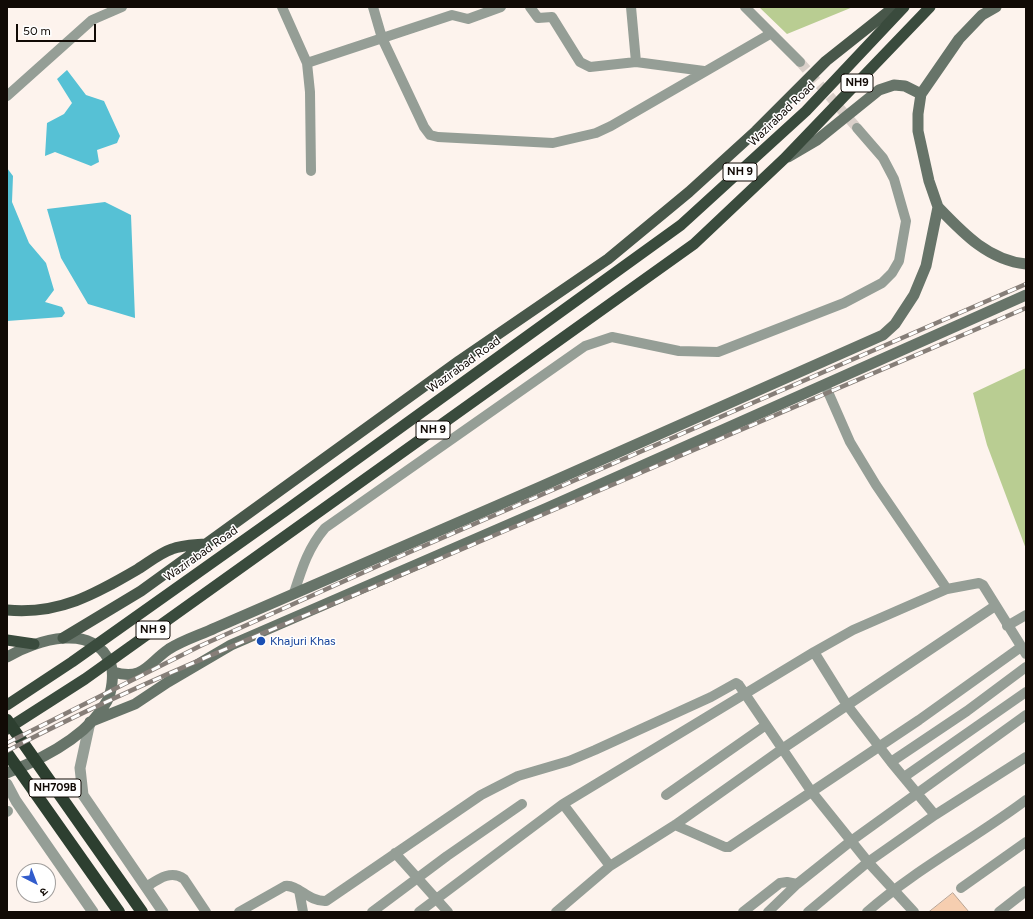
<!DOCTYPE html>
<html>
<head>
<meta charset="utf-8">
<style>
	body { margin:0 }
	#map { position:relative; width:1033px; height:919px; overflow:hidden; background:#fdf3ed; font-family:Figtree,"Noto Sans Devanagari",sans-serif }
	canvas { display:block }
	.frame { position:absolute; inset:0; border:8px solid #110a05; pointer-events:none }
	.north { position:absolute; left:16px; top:863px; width:40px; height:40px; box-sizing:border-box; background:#fff; border:1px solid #a09d9b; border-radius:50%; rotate:138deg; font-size:11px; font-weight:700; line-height:16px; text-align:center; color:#110a05 }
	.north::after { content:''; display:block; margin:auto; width:14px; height:18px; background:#315ccc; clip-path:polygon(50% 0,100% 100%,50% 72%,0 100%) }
	.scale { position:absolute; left:16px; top:24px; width:80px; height:18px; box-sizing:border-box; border:2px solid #110a05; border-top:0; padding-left:5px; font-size:12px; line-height:14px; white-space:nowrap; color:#110a05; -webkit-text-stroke:3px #fff; paint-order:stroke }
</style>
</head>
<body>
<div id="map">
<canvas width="1033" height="919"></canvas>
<div class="frame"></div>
<div class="north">उ</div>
<div class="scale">50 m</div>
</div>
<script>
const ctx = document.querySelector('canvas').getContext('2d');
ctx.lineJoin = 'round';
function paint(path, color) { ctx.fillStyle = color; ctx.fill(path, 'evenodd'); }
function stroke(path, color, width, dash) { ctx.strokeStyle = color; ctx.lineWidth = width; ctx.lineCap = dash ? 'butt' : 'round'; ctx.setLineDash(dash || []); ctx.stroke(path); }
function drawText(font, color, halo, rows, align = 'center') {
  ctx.font = font + ' Figtree,sans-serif'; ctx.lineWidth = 3; ctx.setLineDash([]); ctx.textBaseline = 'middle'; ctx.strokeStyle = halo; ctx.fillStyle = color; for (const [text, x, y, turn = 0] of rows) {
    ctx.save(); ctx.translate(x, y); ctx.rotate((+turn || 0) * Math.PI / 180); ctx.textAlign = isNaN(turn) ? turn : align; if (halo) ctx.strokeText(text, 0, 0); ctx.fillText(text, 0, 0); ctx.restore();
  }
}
const green = new Path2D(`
	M759 7H853L787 34Z
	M1026 368V549L987 445 973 393Z`);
const water = new Path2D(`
	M67 70 86 95 104 101 120 136 117 143 97 150 99 162 91 166 55 152 45 156 47 123 64 114 72 103 57 79Z
	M7 168 13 176 12 202 29 243 46 263 54 290 45 302 62 307 65 313 62 317 7 321Z
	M105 202 131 215 135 318 88 304 61 258 47 209Z`);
const building = new Path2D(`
	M953 893 969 912H929Z`);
const minorTunnel = new Path2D(`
	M800 62 857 128`);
const minor = new Path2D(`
	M282 7 307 63 452 15 468 19 501 7
	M373 7 382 38 424 127 430 135 438 137 553 143 596 133 611 126 770 34
	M530 7 538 18 552 17 580 62 590 67 636 62 704 71
	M631 7 636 62
	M745 7 800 62
	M307 63 310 92 311 171
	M7 96 92 20 122 7
	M825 385 850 442 876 485 947 589
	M294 593C302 568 308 548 325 528L585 346 612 337 679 351 718 352 844 303 882 283 892 273 899 261 906 221 894 179 883 158 857 128
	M1007 626 1026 615
	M814 652 847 705 891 762 935 815
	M891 762 967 711 1026 667
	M904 777 1026 692
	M666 795 766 725
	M563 804 610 866
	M7 812 8 811
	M675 825 725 847H729L919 720 1021 647
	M395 853 448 912
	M146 887C157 880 171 869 184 879L206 912
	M961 888 1026 842
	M299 890 303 912
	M239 912 285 886C298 884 309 902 326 901L481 795 518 776 569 761 595 750 711 697 736 683 739 685 811 791 868 862 914 912
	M372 912 447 856 522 804
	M419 912 563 804 814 652 853 630 947 589 979 583 983 585 1026 654
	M556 912 610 866 675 825 782 749 995 606
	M743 912 780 883 787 882 797 884 851 841 1026 715
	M768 912 797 884
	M808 912 868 862 935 815 1026 757
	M867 912C916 869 974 839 1026 800
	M999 912 1026 891`);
const tertiary = new Path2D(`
	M90 722 80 768 83 795 163 912
	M7 784 16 801 93 912`);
const secondary = new Path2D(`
	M788 157 817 140 879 90 894 85 905 86 921 94
	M938 207C963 233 988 260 1026 264
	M7 657C36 640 95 621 111 665 114 674 112 692 107 701 89 735 42 759 7 773
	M113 672C144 681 147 664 169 649 183 640 200 635 215 628L540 487 883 335 895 324 914 295 926 266 938 207 929 181 918 131V114L921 94 959 39 982 15 996 7
	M90 722 135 704 168 682 231 645 547 508 1026 295`);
const primary = new Path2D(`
	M7 610C59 615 95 594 138 569 148 563 160 553 172 549 182 545 194 545 205 544
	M63 638 141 591 459 361 608 259 689 192 756 131 826 61 894 7`);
const trunk = new Path2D(`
	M7 640 34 644
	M7 705 72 662 285 511 681 225 806 111 904 7
	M7 729 85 679 694 244 784 159 930 7`);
const motorway = new Path2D(`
	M7 720 142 912
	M7 753 119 912`);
const rail = new Path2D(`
	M7 743 200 646 380 565 1026 284
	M7 751C134 684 268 632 399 576 608 487 817 397 1026 308`);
const markers = [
	[261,641,5,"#1a4fb4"]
];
const shields = [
	[857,83,32],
	[740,172,34],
	[433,430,34],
	[153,630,34],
	[55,788,52]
];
const shieldNames = [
	["NH9",857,83],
	["NH 9",740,172],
	["NH 9",433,430],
	["NH 9",153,630],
	["NH709B",55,788]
];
const streetNames = [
	["Wazirabad Road",782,114,-44],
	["Wazirabad Road",464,365,-36],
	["Wazirabad Road",201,554,-35]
];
const transitNames = [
	["Khajuri Khas",270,641]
];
paint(green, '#b9cd92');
paint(water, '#56c1d5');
paint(building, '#f6ceb0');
stroke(building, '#b8a393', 1);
stroke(minorTunnel, '#dad0ca', 10, [10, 5]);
stroke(minor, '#959e96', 10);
stroke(tertiary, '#959e96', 11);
stroke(secondary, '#677469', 11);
stroke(primary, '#48574a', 11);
stroke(trunk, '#3a4b3d', 11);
stroke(motorway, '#2d3f30', 12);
stroke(rail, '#867e78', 4.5);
stroke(rail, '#fff', 3, [9]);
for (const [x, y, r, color] of markers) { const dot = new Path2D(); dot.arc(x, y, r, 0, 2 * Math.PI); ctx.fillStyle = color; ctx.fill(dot); stroke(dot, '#fff', 1.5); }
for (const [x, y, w] of shields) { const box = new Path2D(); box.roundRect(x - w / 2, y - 9, w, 18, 3); ctx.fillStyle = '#fff'; ctx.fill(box); stroke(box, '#110a05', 1); }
drawText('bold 11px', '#110a05', null, shieldNames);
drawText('12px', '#110a05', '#fff', streetNames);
drawText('12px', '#164399', '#fff', transitNames, 'left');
</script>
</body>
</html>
